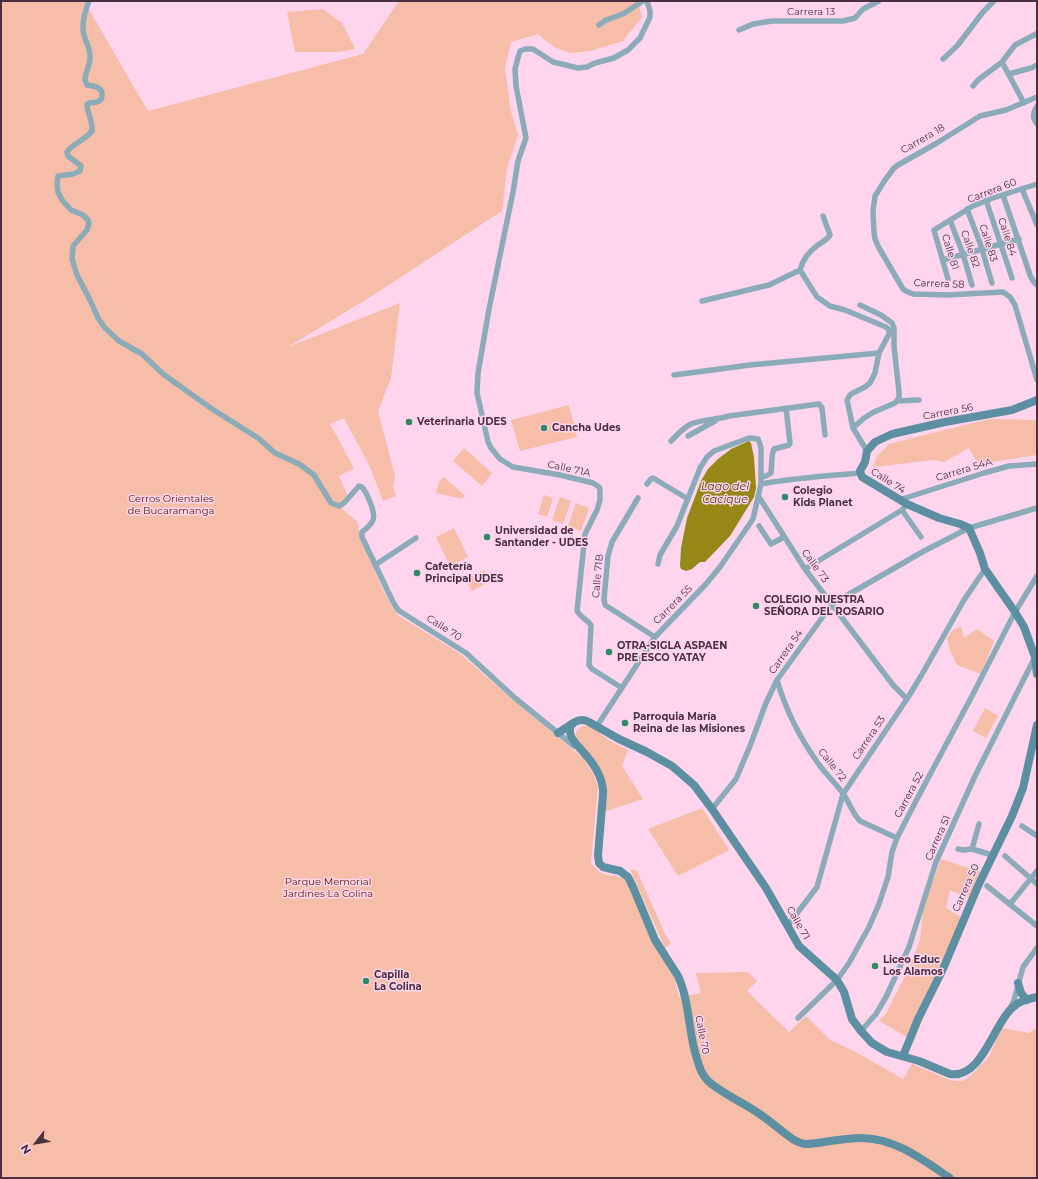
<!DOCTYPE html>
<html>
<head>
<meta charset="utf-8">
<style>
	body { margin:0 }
	#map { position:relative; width:1038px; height:1179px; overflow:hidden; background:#fed5ed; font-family:Montserrat,sans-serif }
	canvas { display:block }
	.frame { position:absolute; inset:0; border:2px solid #492f3f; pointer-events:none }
	.north { position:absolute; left:16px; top:1123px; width:40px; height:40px; -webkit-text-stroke:3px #fed5ed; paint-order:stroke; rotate:239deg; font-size:11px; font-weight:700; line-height:16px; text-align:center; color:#492f3f }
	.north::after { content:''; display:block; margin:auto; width:14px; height:18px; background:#492f3f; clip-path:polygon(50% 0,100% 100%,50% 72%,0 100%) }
</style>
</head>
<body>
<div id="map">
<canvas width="1038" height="1179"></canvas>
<div class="frame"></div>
<div class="north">N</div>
</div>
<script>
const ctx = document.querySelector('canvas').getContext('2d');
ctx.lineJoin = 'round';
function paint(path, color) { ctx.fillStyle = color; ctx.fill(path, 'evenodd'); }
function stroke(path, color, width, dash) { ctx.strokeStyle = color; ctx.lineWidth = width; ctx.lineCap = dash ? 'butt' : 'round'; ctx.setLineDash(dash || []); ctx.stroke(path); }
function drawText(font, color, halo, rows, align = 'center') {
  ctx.font = font + ' Montserrat,sans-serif'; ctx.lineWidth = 3; ctx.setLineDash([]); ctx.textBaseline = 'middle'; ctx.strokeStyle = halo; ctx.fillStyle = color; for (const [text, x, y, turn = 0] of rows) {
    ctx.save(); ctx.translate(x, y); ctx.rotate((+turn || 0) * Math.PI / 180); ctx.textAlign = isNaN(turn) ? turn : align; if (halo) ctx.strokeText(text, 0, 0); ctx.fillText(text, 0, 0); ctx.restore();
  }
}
const green = new Path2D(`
	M1 1H84L148 111 363 54 399 1H638L642 17 623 41 590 51 570 53 554 47 538 34 511 42 505 69 511 112 518 135 507 168 502 211 375 294 288 347 400 303 391 378 378 411 395 476 393 487 396 496 383 501 370 467 344 418 330 424 354 468 339 476 349 499 342 509 358 522 359 532 364 546 382 588 392 607 399 616 459 653 519 705 583 758 594 775 598 787 591 862C603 882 612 870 627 881L665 961 675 980 679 997 701 993 696 973 748 972 757 981 747 991 789 1032 806 1016 830 1040 852 1050 903 1079 912 1064 950 1080 957 1081H962L968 1078 988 1058 1002 1028 1029 1033 1037 1027V1178H1Z
	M323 9 342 23 355 49 339 52H295L287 12Z
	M569 405 577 437 520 451 511 420Z
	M989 419 1037 420V455L978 464 969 448 944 462 934 460 873 467 877 456 889 444Z
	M464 448 492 473 482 486 453 461Z
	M444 477 465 496 462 499 436 493 439 482Z
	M544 495 553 498 547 517 538 514Z
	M560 497 571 501 563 524 552 520Z
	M576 503 589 508 581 531 568 526Z
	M454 528 468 557 450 566 436 537Z
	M484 570 490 581 472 591 466 580Z
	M961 626 964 638 977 629 994 641 981 674 957 665 950 650 947 638 953 630Z
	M985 708 998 716 986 738 973 731Z
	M582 726H590L610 741 628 750 622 766 643 799 606 811 607 791 605 780 576 737V732Z
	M702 808 729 850 678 876 648 829Z
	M941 859 984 873 972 900 950 890 946 908 966 920 930 1001 914 1041 879 1021 887 1012 910 966 920 940 923 909Z
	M630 869 637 871 665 934 671 943 665 948Z`);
const water = new Path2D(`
	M749 441 751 443 754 457 756 488 754 497 730 536 705 562H700L692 569 686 571 681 569 680 566 681 548 687 518 701 481 708 469 718 459 731 449Z`);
const street = new Path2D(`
	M89 1C85 11 81 24 84 35 86 42 90 48 90 56 91 64 85 72 85 80L87 85C93 86 103 87 102 95 102 97 101 100 99 101 95 104 91 101 87 104 87 113 93 121 92 131 85 140 72 144 67 152L68 156 81 166 80 171 73 174 58 176 57 184 58 192 62 200 71 210 83 215 88 220 89 223 87 230 73 246 72 259 77 275 91 302 98 318 105 328 119 341 142 354 163 374 212 409 258 438 275 453 299 464 314 475 331 503 339 506 344 503 359 486 362 487C367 493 376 513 373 520 371 525 366 529 362 532V537L393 602 398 610 466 653 515 698 574 746
	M599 25 606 20 623 14 643 1
	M739 30 753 24 772 21H843L855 18 863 9 879 1
	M943 59 957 46 983 12 994 1
	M1002 62 1024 103
	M1009 74 1031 68 1037 65
	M973 86 978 80 1002 62 1015 45 1036 34
	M1037 97 1006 110 980 116 937 143 898 165 894 168 885 180 875 196 873 211 874 232 875 239 879 248 903 289 906 291 913 294 947 295 1003 292 1010 297 1015 305 1037 380
	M1037 106C1033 113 1032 118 1037 124
	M1022 189 1037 225
	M1003 195 1030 275 1033 281 1037 285
	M986 200 1012 278
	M967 209 980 243 992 283
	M950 220 963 254 972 285
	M943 260 1019 239
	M800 270 817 297 830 306 845 310 886 327 889 330V334L879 353 875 373 870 383 865 387 853 393 850 395 847 400 853 428 867 451
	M948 279 934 230 973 206 993 198 1037 184
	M702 301 769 285 800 270C803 259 808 252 818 245 822 242 827 240 830 235L823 216
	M674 375 750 365 879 353
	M897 401 919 400
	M853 428 864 418 874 412 895 403 899 398V392L894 346V328L892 323 881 315 860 305
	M688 436 715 421
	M671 441C677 435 683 428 691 424 703 419 716 420 729 416L819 404 822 408 825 435
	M761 477 766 476 771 473C772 466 771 454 774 449L789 445 790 443 786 408
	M647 484 651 479 653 478 688 499
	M761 484C793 478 827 476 860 473
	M759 497 805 569 893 685 907 699
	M638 498 612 542 608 556 604 599 605 605 655 637
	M899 500 984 473 1009 466 1037 464
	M902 510 921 537
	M759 526 771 544 784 537
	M375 565 416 538
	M805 569 902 510 907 504
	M777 680C786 711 801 740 820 766 827 775 835 783 842 792 849 801 852 813 860 821L897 838
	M622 688 592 669 589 665 591 625C587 620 581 617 577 611L585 534 597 510 600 500V489L599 487 593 483 560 475 513 467 500 459 491 448 488 442 477 393 478 373 489 309 513 192 518 161 526 138 516 86 515 69 519 54 520 51 525 49H533L553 62 578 68 587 67 595 63 614 58 628 50 640 38 650 17V11L647 1
	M597 726 655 637 706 584 720 567 753 519 761 484V448L760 444 758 439 749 438 714 451 707 457 700 468 677 526 660 555 658 564
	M712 809 736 779 750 746 766 703 777 680 832 604 924 551 969 528 1037 508
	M1022 826 1037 836
	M958 849 963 850 972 849 992 855
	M972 849 979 824
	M1005 856 1037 884
	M987 886 1037 926
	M1010 904 1037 871
	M788 925 817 887 843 794 907 699 921 676 964 600 985 569
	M1010 1009 1014 1000 1023 967 1037 948
	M798 1018 837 980 849 963 869 927 879 904 888 877 892 852 897 838 918 797 972 696 1015 612 1037 576
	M861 1031 876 1014 886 997 909 947 936 862 975 776 1035 657`);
const secondary = new Path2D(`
	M1037 400 1012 410 945 422 892 434 875 442 867 451 865 462 860 471 862 477 907 504 939 518 960 524 969 528 980 553 985 569 1015 612 1024 627 1035 657 1037 674
	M558 733 573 723
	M1018 983 1021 993 1027 1000
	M903 1056 918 1019 943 969 978 886 1012 816 1023 788 1037 725
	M950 1178C923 1160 895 1138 861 1138 849 1138 837 1140 824 1142 818 1143 812 1144 806 1144 802 1144 798 1142 794 1140 780 1130 767 1118 752 1109 739 1101 719 1091 708 1081 702 1075 699 1067 697 1059 688 1032 690 1002 678 976L655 940 633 887 628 877 620 871 603 867 599 863 598 855 603 795C604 780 594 764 584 753 580 748 574 743 571 736 566 723 579 717 589 722L619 739 647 752 672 766 694 785 712 809 766 888 799 946 837 980 844 992 852 1019 861 1031 872 1043 887 1052 919 1061 950 1074C982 1079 993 1025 1012 1008 1019 1001 1028 999 1037 997`);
const markers = [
	[409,422,4,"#2c8b64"],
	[544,428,4,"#2c8b64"],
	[785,497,4,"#2c8b64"],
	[487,537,4,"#2c8b64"],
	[417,573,4,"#2c8b64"],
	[756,606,4,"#2c8b64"],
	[609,652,4,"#2c8b64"],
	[625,723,4,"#2c8b64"],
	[875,966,4,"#2c8b64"],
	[366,981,4,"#2c8b64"]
];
const streetNames = [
	["Carrera 13",811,12],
	["Carrera 18",923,139,-30],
	["Carrera 60",992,191,-21],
	["Calle 84",1007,237,72],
	["Calle 83",988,243,72],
	["Calle 82",970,249,71],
	["Calle 81",950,252,73],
	["Carrera 58",939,284,2],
	["Carrera 56",948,412,-11],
	["Calle 71A",569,469,12],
	["Carrera 54A",964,470,-17],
	["Calle 74",888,481,32],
	["Calle 73",815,566,54],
	["Calle 71B",598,576,-85],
	["Carrera 55",673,605,-45],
	["Calle 70",444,628,32],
	["Carrera 54",786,652,-55],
	["Carrera 53",869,738,-56],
	["Calle 72",832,765,52],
	["Carrera 52",909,795,-62],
	["Carrera 51",938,838,-66],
	["Carrera 50",966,888,-66],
	["Calle 71",798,923,60],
	["Calle 70",702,1035,79]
];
const poiNames = [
	["Veterinaria UDES",417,422],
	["Cancha Udes",552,428],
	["Colegio",793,491],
	["Kids Planet",793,503],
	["Universidad de",495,531],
	["Santander - UDES",495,543],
	["Cafetería",425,567],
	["Principal UDES",425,579],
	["COLEGIO NUESTRA",764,600],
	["SEÑORA DEL ROSARIO",764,612],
	["OTRA-SIGLA ASPAEN",617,646],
	["PRE ESCO YATAY",617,658],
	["Parroquia María",633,717],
	["Reina de las Misiones",633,729],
	["Liceo Educ",883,960],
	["Los Alamos",883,972],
	["Capilla",374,975],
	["La Colina",374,987]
];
const parkNames = [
	["Cerros Orientales",171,499],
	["de Bucaramanga",171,511],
	["Parque Memorial",328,882],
	["Jardines La Colina",328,894]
];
const waterNames = [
	["Lago del",725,487],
	["Cacique",725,500]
];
paint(green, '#f6bea8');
paint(water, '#958817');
stroke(street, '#8aabb7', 5.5);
stroke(secondary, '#5c8fa1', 8);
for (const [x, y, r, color] of markers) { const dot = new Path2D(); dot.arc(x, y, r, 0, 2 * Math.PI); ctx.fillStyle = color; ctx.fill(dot); stroke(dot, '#fed5ed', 1.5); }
drawText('10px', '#492f3f', '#fed5ed', streetNames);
drawText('bold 10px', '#492f3f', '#fed5ed', poiNames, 'left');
drawText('10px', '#5b2207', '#fed5ed', parkNames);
drawText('italic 11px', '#4b461c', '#fed5ed', waterNames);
</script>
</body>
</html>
